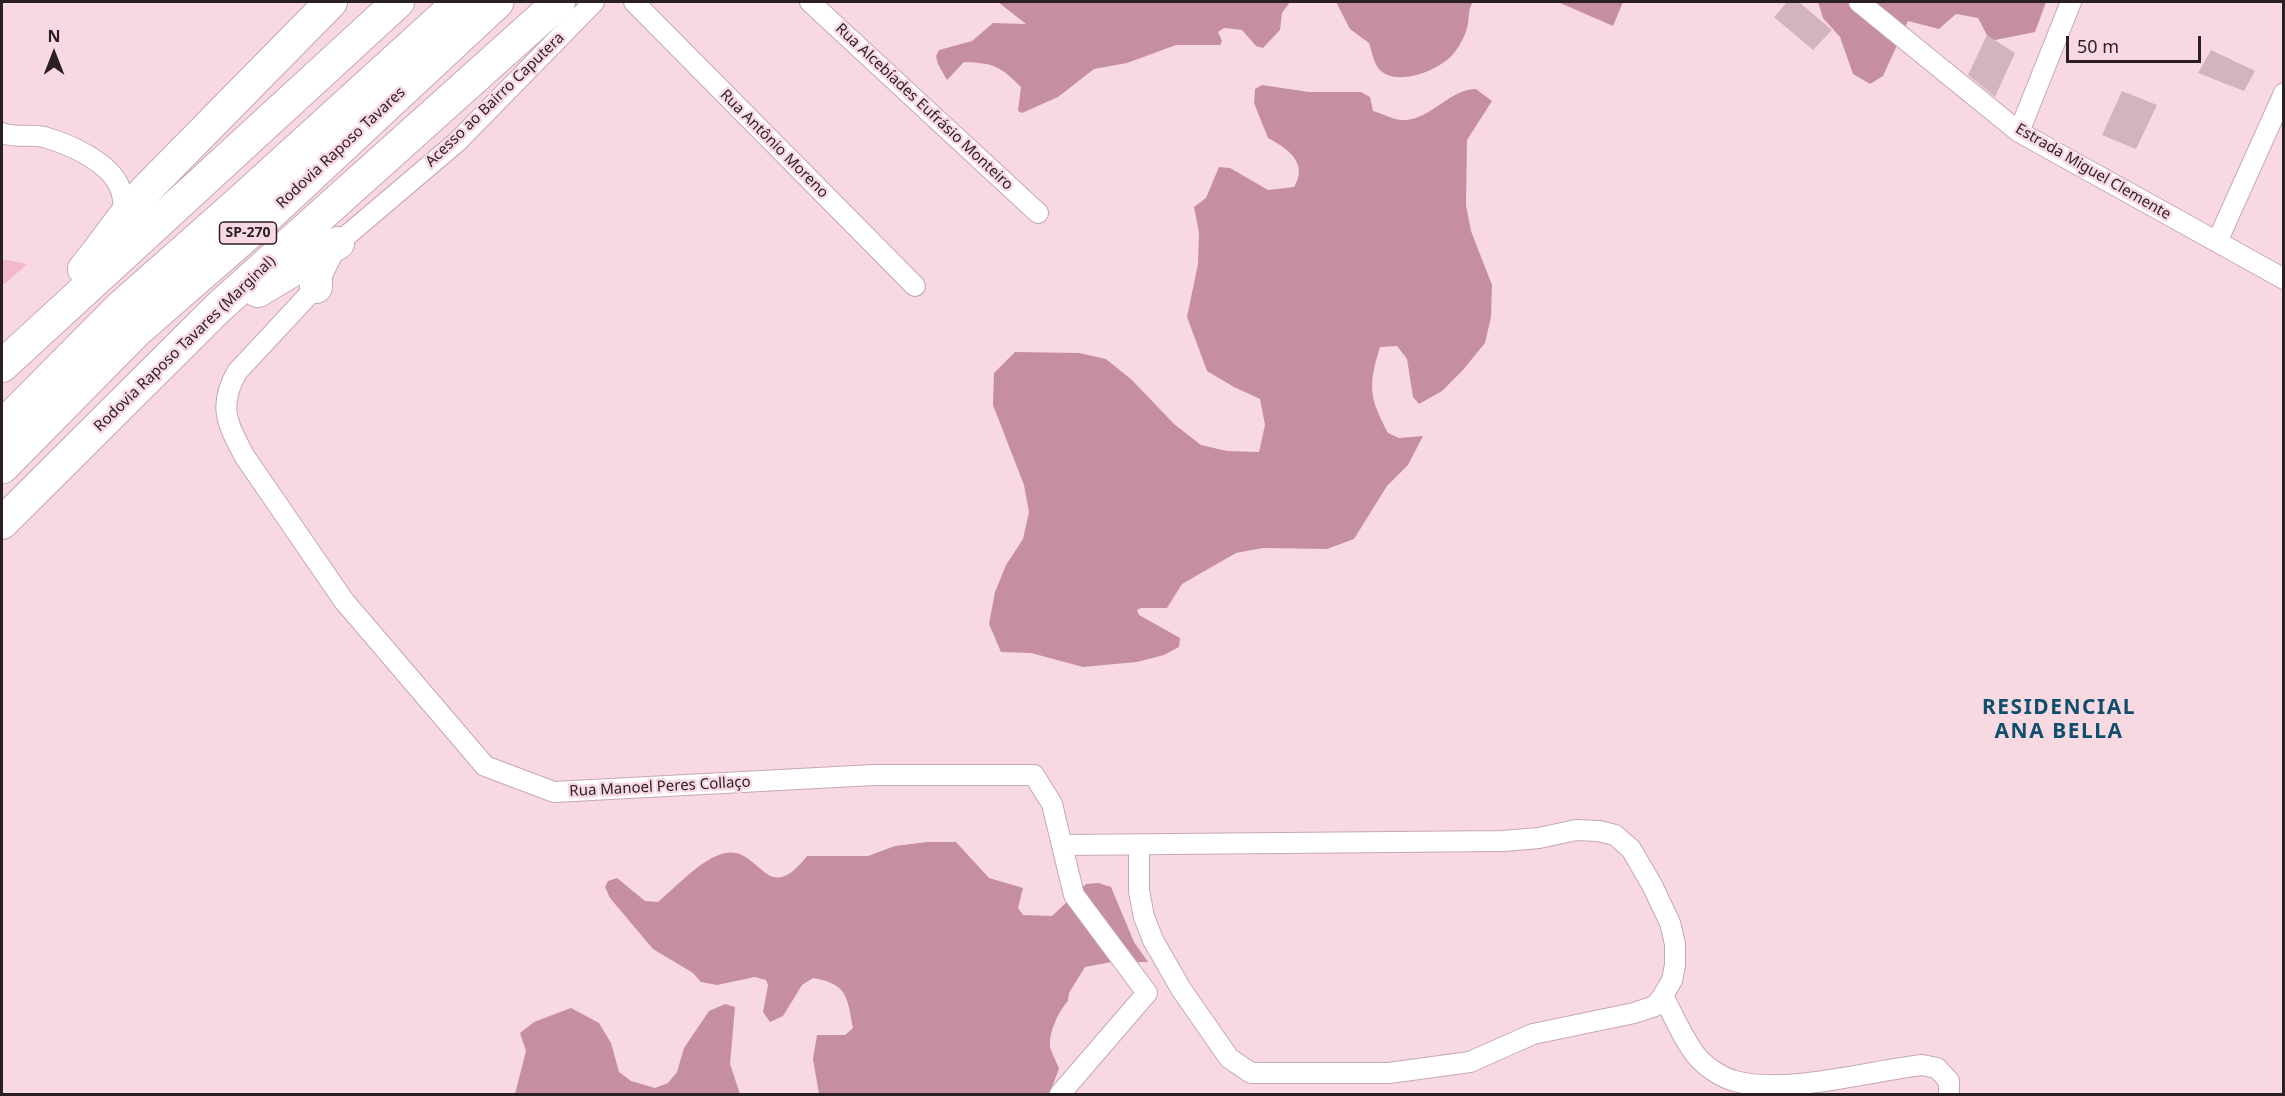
<!DOCTYPE html>
<html>
<head>
<meta charset="utf-8">
<style>
	body { margin:0 }
	#map { position:relative; width:2285px; height:1096px; overflow:hidden; background:#f8d9e2; font-family:"Noto Sans",sans-serif }
	canvas { display:block }
	.frame { position:absolute; inset:0; border:3px solid #2a1f22; pointer-events:none }
	.north { position:absolute; left:24px; top:24px; width:60px; height:60px; -webkit-text-stroke:4px #f8d9e2; paint-order:stroke; rotate:0deg; font-size:16px; font-weight:700; line-height:24px; text-align:center; color:#2a1f22 }
	.north::after { content:''; display:block; margin:auto; width:21px; height:27px; background:#2a1f22; clip-path:polygon(50% 0,100% 100%,50% 72%,0 100%) }
	.scale { position:absolute; left:2066px; top:36px; width:135px; height:27px; box-sizing:border-box; border:3px solid #2a1f22; border-top:0; padding-left:8px; font-size:18px; line-height:21px; white-space:nowrap; color:#2a1f22; -webkit-text-stroke:4px #f8d9e2; paint-order:stroke }
</style>
</head>
<body>
<div id="map">
<canvas width="2285" height="1096"></canvas>
<div class="frame"></div>
<div class="north">N</div>
<div class="scale">50 m</div>
</div>
<script>
const ctx = document.querySelector('canvas').getContext('2d');
ctx.lineJoin = 'round';
function paint(path, color) { ctx.fillStyle = color; ctx.fill(path, 'evenodd'); }
function stroke(path, color, width, dash) { ctx.strokeStyle = color; ctx.lineWidth = width; ctx.lineCap = dash ? 'butt' : 'round'; ctx.setLineDash(dash || []); ctx.stroke(path); }
function drawText(font, color, halo, rows, align = 'center') {
  ctx.font = font + ' "Noto Sans",sans-serif'; ctx.lineWidth = 5; ctx.setLineDash([]); ctx.textBaseline = 'middle'; ctx.strokeStyle = halo; ctx.fillStyle = color; for (const [text, x, y, turn = 0] of rows) {
    ctx.save(); ctx.translate(x, y); ctx.rotate((+turn || 0) * Math.PI / 180); ctx.textAlign = isNaN(turn) ? turn : align; if (halo) ctx.strokeText(text, 0, 0); ctx.fillText(text, 0, 0); ctx.restore();
  }
}
const green = new Path2D(`
	M2 259 27 264 2 286Z`);
const forest = new Path2D(`
	M998 2H1290L1282 13 1280 30 1263 48 1256 46 1242 30 1224 28 1218 32 1222 41 1220 45H1176L1127 63 1094 69 1058 97 1022 113 1018 111 1021 87C1000 66 994 63 964 62L947 80 938 64 936 56 939 50 972 41 993 23 1026 24Z
	M1336 2H1473C1467 10 1470 19 1467 28 1465 36 1459 47 1454 53 1442 69 1401 86 1382 72 1374 66 1372 52 1369 43L1350 29Z
	M1558 2H1623L1613 26Z
	M1818 2H2046L2035 32 1990 41 1978 18 1956 14 1939 29 1908 21 1883 76 1870 84 1853 74 1840 37 1823 18Z
	M1262 85 1309 92H1361L1370 97 1373 111C1381 113 1392 119 1401 120 1429 122 1449 89 1476 89L1492 101 1467 140 1466 205 1471 231 1492 285 1491 317 1485 343 1463 370 1442 391 1419 404 1413 397 1407 359 1397 346 1380 347C1368 386 1369 397 1388 433L1399 438 1423 436 1408 465 1387 486 1354 539 1327 549 1263 548 1236 553 1182 584 1167 608H1141L1137 610 1139 615 1180 638 1179 647 1164 655 1137 662 1083 667 1031 653 1001 652 989 624 995 592 1006 565 1023 539 1029 512 1024 485 993 405 994 373 1015 352 1079 353 1106 359 1132 380 1174 424 1201 445 1227 451 1259 452 1265 425 1260 399 1234 387 1207 371 1187 317 1198 264 1199 232 1194 207 1206 198 1219 167 1230 168 1268 190 1294 187C1309 163 1287 148 1268 138L1254 103 1255 89Z
	M927 842H956L989 878 1023 888 1018 908 1023 915 1052 916 1086 884 1098 883 1111 887 1134 942 1148 962H1112L1085 967 1069 993 1068 1001C1059 1011 1049 1031 1050 1046 1051 1053 1057 1062 1059 1069L1050 1092 1047 1094H819L813 1059 817 1035H845L853 1028C847 997 848 984 813 978L802 985 783 1016 770 1022 763 1012 768 985 766 980 755 977 717 985 701 982 693 973 653 949 610 898 605 887 608 881 617 878 645 901 658 902C676 887 702 858 725 853 761 846 766 909 807 856H868L895 846Z
	M725 1004 735 1007 730 1064 740 1094H515L526 1051 520 1033 534 1022 571 1008 599 1023 611 1043 619 1072 631 1081 655 1088 668 1083 677 1072 684 1048 709 1011Z`);
const building = new Path2D(`
	M1787 2H1799L1832 30 1813 50 1774 17Z
	M1987 35 2015 53 1995 97 1968 75Z
	M2211 50 2255 71 2244 91 2198 73Z
	M2122 91 2157 105 2136 149 2102 135Z`);
const minor = new Path2D(`
	M594 2 457 142 338 243 316 287 237 372C217 407 228 425 245 457L344 601 485 766 554 792 874 775H1034L1052 804 1074 895 1147 993 1060 1094
	M634 2 915 286
	M810 2 1038 213
	M1859 2 2019 132 2284 279
	M2019 132 2071 2
	M2 133C15 138 30 134 44 137 69 144 110 162 120 188 124 197 124 206 124 216
	M2217 242 2284 93
	M1062 845 1503 841 1539 838 1576 830 1599 831 1615 835 1631 849 1652 885 1670 923 1675 944V965L1672 980 1663 996 1655 1006 1634 1013 1533 1034 1470 1062 1389 1073H1251L1229 1058 1181 989 1153 940 1144 917 1139 891V845
	M1663 996C1674 1016 1685 1044 1700 1060 1709 1069 1723 1078 1735 1081 1785 1095 1869 1071 1922 1065L1937 1068 1949 1081V1094`);
const trunk = new Path2D(`
	M302 265 312 264 316 273V287
	M84 269C105 244 122 217 144 192L331 2
	M258 291 338 243
	M2 366 398 2
	M2 523 219 307 559 2`);
const motorway = new Path2D(`
	M2 427 120 308 241 201 460 2
	M2 467 137 330 263 220 497 2`);
const shields = [
	[248,233,57]
];
const shieldNames = [
	["SP-270",248,233]
];
const streetNames = [
	["Acesso ao Bairro Caputera",495,100,-44],
	["Rua Alcebíades Eufrásio Monteiro",924,107,43],
	["Rua Antônio Moreno",774,144,45],
	["Rodovia Raposo Tavares",341,148,-43],
	["Estrada Miguel Clemente",2093,172,30],
	["Rodovia Raposo Tavares (Marginal)",185,344,-44],
	["Rua Manoel Peres Collaço",660,787,-3]
];
const districtNames = [
	["RESIDENCIAL",2059,708],
	["ANA BELLA",2059,732]
];
paint(green, '#f3b9ca');
paint(forest, '#c68fa0');
paint(building, '#d3b4bd');
stroke(minor, '#c6a8b1', 22);
stroke(trunk, '#c6a8b1', 34);
stroke(motorway, '#c6a8b1', 35);
stroke(minor, '#fff', 20);
stroke(trunk, '#fff', 32);
stroke(motorway, '#fff', 33);
for (const [x, y, w] of shields) { const box = new Path2D(); box.roundRect(x - w / 2, y - 11, w, 22, 4.5); ctx.fillStyle = '#f8d9e2'; ctx.fill(box); stroke(box, '#2a1f22', 1.5); }
drawText('bold 14px', '#2a1f22', null, shieldNames);
drawText('15px', '#2a1f22', '#f8d9e2', streetNames);
ctx.letterSpacing = '1.5px';
drawText('bold 21px', '#0f4f6e', '#f8d9e2', districtNames);
ctx.letterSpacing = '0px';
</script>
</body>
</html>
